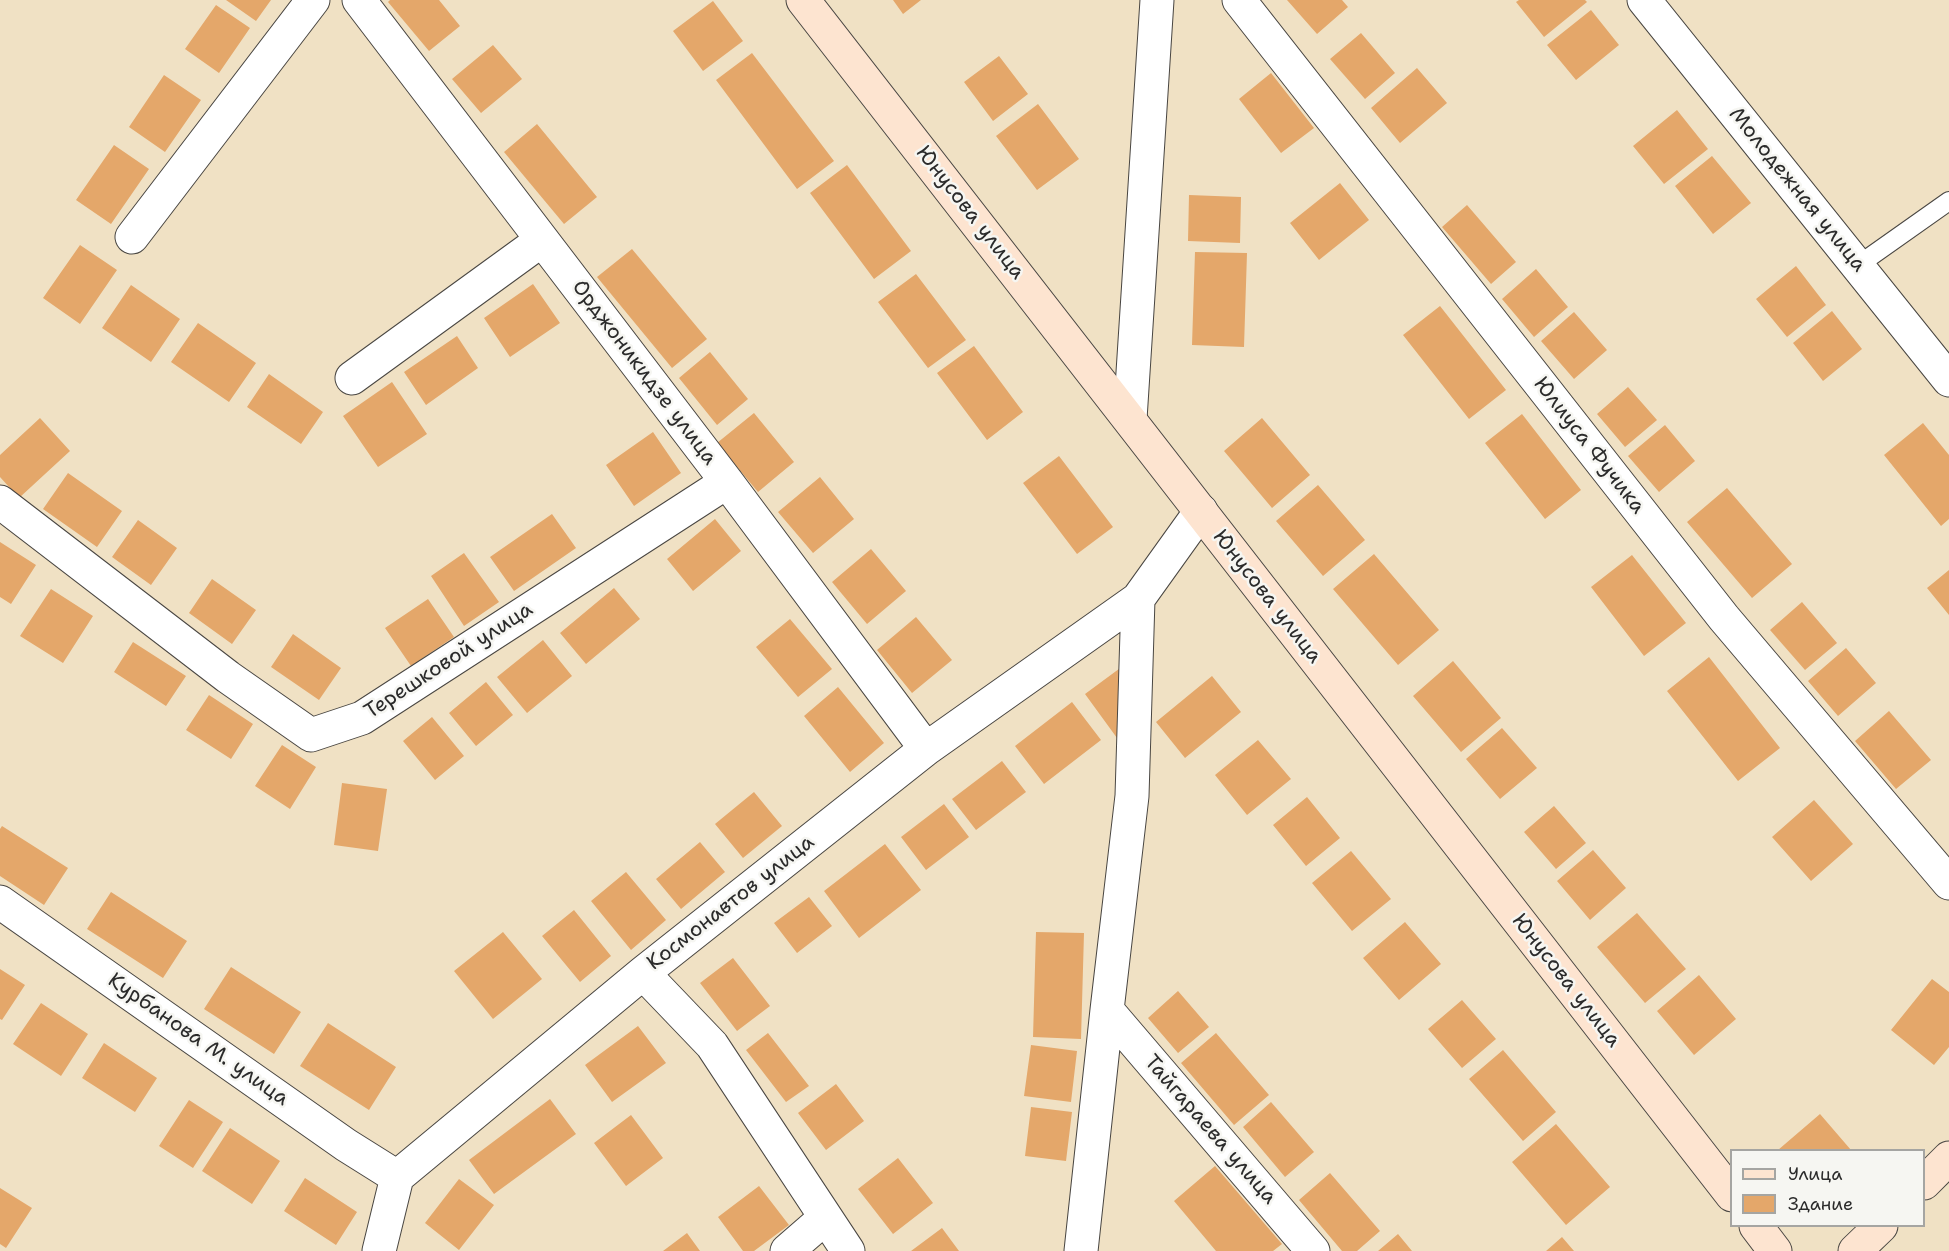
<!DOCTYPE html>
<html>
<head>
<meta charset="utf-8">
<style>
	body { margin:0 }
	#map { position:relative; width:1949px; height:1251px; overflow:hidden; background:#f0e1c4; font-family:"Shantell Sans",sans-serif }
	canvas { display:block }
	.legend { position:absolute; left:1730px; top:1149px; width:195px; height:78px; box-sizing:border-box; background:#f6f6f2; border:2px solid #a5a5a2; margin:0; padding:8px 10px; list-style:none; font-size:18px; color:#2b2b2b }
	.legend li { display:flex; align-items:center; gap:12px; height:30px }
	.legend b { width:30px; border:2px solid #a5a5a2 }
</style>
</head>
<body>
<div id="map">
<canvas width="1949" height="1251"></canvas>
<ul class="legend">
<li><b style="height:8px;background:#fde4d0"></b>Улица</li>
<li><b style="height:16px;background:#e4a76a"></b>Здание</li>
</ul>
</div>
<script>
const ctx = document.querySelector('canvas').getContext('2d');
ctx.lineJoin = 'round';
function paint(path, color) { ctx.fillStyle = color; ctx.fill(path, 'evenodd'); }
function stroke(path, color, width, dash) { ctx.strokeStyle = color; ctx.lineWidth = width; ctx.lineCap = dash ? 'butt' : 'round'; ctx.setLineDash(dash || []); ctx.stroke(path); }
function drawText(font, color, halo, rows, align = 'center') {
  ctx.font = font + ' "Shantell Sans",sans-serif'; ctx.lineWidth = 5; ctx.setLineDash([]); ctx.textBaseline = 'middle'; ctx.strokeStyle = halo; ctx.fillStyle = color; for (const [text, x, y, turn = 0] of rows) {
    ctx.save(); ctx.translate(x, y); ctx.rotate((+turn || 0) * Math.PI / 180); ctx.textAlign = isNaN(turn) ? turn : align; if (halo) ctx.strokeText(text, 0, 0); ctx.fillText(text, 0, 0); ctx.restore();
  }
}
const building = new Path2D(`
	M226 0H271L256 21Z
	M390 0H439L460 26 429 51 388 2Z
	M893 0H921L903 14Z
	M1287 0H1342L1348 7 1317 34Z
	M1519 0H1585L1587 2 1544 37 1516 2Z
	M713 1 743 41 703 71 673 31Z
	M216 5 250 28 219 73 185 49Z
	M1591 10 1619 45 1576 80 1547 45Z
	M1361 33 1395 73 1365 99 1330 59Z
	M493 45 522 79 481 113 452 79Z
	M752 53 834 161 797 189 716 80Z
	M999 56 1028 94 993 121 964 82Z
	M1417 68 1447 103 1400 143 1371 108Z
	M1271 73 1314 128 1281 153 1239 99Z
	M164 75 201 100 165 152 129 127Z
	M1038 104 1079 159 1037 190 996 136Z
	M1677 110 1708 149 1664 184 1633 146Z
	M537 124 597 197 564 224 504 152Z
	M114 145 149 169 111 224 76 200Z
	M1712 156 1751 203 1713 234 1675 186Z
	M847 165 911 251 874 279 810 193Z
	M1340 183 1369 220 1319 260 1290 223Z
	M1189 195 1241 197 1240 243 1188 241Z
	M1467 205 1516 262 1491 284 1442 227Z
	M80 245 117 270 80 324 43 298Z
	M632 249 707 339 672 368 597 277Z
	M1195 252 1247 253 1244 347 1192 345Z
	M1796 266 1826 305 1787 337 1756 299Z
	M1536 269 1568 307 1534 337 1502 299Z
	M916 274 966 340 928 368 878 302Z
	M533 284 560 323 510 357 484 318Z
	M131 285 180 319 151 362 102 328Z
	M1440 306 1506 390 1469 419 1403 335Z
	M1832 311 1862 349 1823 381 1793 343Z
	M1574 312 1607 350 1574 379 1541 341Z
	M198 323 256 363 229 402 171 362Z
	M457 336 478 368 426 405 404 372Z
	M974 346 1023 412 987 440 937 373Z
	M710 352 748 399 717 425 679 378Z
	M269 374 323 412 301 444 247 407Z
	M392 382 427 434 378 467 343 416Z
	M1628 387 1657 420 1625 447 1597 414Z
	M754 413 794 462 758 492 717 443Z
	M1522 414 1581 490 1545 519 1485 443Z
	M40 418 70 451 19 498 0 477V455Z
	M1262 418 1310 475 1272 508 1224 451Z
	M1923 423 1949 455V519L1941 526 1884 455Z
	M1665 425 1695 461 1659 492 1628 456Z
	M653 432 681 473 634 506 606 465Z
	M1059 456 1113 527 1077 554 1023 483Z
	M68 473 122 511 97 547 43 509Z
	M820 477 854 519 813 553 778 512Z
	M1318 485 1365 540 1323 576 1276 521Z
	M1727 488 1792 564 1752 598 1687 522Z
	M552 514 576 548 514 591 490 557Z
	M715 519 741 551 693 591 667 559Z
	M138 520 177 548 151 585 112 557Z
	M0 542 36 565 11 604 0 597Z
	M871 549 906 591 867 624 832 582Z
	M464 553 499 602 464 626 431 576Z
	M1374 554 1439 630 1398 665 1333 589Z
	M1632 555 1686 623 1644 656 1591 587Z
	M1949 570V615L1927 588Z
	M212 579 256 610 232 644 189 613Z
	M614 588 640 619 586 664 560 633Z
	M51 589 93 616 63 663 20 636Z
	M428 599 454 637 411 666 385 628Z
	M1802 602 1837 643 1805 670 1770 630Z
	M916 617 952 660 912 693 877 650Z
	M790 619 832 669 798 697 756 647Z
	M293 634 341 668 319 700 271 667Z
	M543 640 572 676 527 713 497 677Z
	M133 642 186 676 166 706 114 672Z
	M1846 648 1876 683 1838 716 1808 681Z
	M1709 657 1780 748 1738 781 1667 691Z
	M1453 661 1501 718 1461 752 1413 696Z
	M1127 663 1117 738 1085 694Z
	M1212 676 1241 712 1185 758 1156 722Z
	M486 682 513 715 476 746 449 713Z
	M838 687 884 743 850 772 804 716Z
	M209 695 253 724 231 759 186 730Z
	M1072 702 1101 740 1044 784 1015 746Z
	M1889 711 1931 760 1896 789 1855 741Z
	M432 717 464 756 435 780 403 741Z
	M1502 728 1537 768 1500 799 1466 759Z
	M1258 740 1291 779 1247 815 1215 775Z
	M282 745 316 767 290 809 255 786Z
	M1002 761 1026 792 976 830 952 799Z
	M342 783 387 789 378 851 334 845Z
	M754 792 782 826 743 858 715 824Z
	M1307 797 1340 838 1306 866 1273 825Z
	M1814 800 1853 844 1811 881 1772 837Z
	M944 804 969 837 926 870 901 837Z
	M1554 806 1586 843 1556 869 1524 832Z
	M2 826 68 868 44 905 0 876V829Z
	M700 842 725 872 681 909 656 879Z
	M885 844 921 890 859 938 824 891Z
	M1593 850 1626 888 1590 920 1557 881Z
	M1351 851 1391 899 1352 931 1312 883Z
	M626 872 666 920 631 950 591 901Z
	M111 892 187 941 163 978 87 929Z
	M809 897 832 926 797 953 774 923Z
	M574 910 611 956 580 982 542 936Z
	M1637 913 1686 969 1645 1003 1597 947Z
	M1405 922 1441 964 1399 1000 1363 958Z
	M503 932 542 979 493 1019 454 971Z
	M1036 932 1084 933 1081 1039 1033 1037Z
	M733 958 770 1006 737 1031 700 983Z
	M231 967 301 1012 274 1054 204 1009Z
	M0 969 25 985 2 1020 0 1019Z
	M1699 975 1736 1019 1694 1055 1657 1011Z
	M1932 979 1949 992V1047L1934 1065 1891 1030Z
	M1178 991 1209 1027 1178 1053 1148 1018Z
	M1462 1000 1496 1039 1462 1068 1428 1029Z
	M41 1003 88 1034 61 1076 13 1044Z
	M328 1023 396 1067 369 1110 300 1066Z
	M638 1026 666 1063 612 1102 585 1065Z
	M768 1033 809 1086 786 1102 746 1050Z
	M1216 1033 1269 1095 1234 1125 1181 1063Z
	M104 1043 157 1078 135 1112 82 1078Z
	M1031 1045 1077 1051 1071 1102 1024 1096Z
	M1503 1050 1556 1112 1523 1141 1469 1079Z
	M836 1084 864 1121 826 1150 798 1113Z
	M550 1099 576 1134 494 1194 469 1160Z
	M189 1100 223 1122 193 1168 159 1146Z
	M1271 1102 1314 1152 1285 1177 1243 1127Z
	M1031 1107 1072 1112 1066 1161 1025 1156Z
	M1820 1114 1851 1150H1778Z
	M631 1115 663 1158 626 1186 594 1143Z
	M1556 1124 1610 1187 1566 1225 1512 1162Z
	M230 1128 280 1161 252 1204 202 1171Z
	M898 1158 933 1203 893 1234 858 1189Z
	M1215 1166 1282 1244 1273 1251H1216L1174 1201Z
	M1330 1173 1380 1231 1357 1251H1342L1299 1200Z
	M305 1178 357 1212 336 1245 284 1211Z
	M459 1179 494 1205 459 1250 425 1223Z
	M759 1186 789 1225 754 1251H743L718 1217Z
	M0 1188 32 1208 6 1248 0 1244Z
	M942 1228 959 1251H911Z
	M687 1233 700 1251H663Z
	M1398 1234 1412 1251H1378Z
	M1562 1237 1574 1251H1546Z`);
const lane = new Path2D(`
	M1857 266 1949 201`);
const street = new Path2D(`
	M359 0 727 482 926 749
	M1239 0 1724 618 1949 883
	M1644 0 1949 380
	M132 237 313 0
	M352 378 542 240
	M1130 419 1157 0
	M0 502 228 677 311 735 362 718 727 482
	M0 902 346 1145 397 1177
	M643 973 712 1045 848 1251
	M1107 1010 1313 1251
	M379 1251 397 1177 643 973 926 749 1138 599 1201 511
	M787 1251 825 1218
	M1081 1251 1107 1010 1132 796 1138 599`);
const secondary = new Path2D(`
	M803 0 1732 1195
	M1924 1183 1949 1158
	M1756 1226 1775 1251
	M1855 1251 1881 1226`);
const streetNames = [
	["Молодежная улица",1797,190,51],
	["Юнусова улица",970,213,52],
	["Орджоникидзе улица",644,373,53],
	["Юлиуса Фучика",1589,446,52],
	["Юнусова улица",1267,597,52],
	["Терешковой улица",449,661,-33],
	["Космонавтов улица",731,903,-38],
	["Юнусова улица",1566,981,52],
	["Курбанова М. улица",198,1040,35],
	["Тайгараева улица",1210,1130,49]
];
paint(building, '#e4a76a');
stroke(lane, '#494642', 20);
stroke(street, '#494642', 35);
stroke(secondary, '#494642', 35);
stroke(lane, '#fff', 18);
stroke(street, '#fff', 33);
stroke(secondary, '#fde4d0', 33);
drawText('21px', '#2b2b2b', '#f6f6f2', streetNames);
</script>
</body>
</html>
